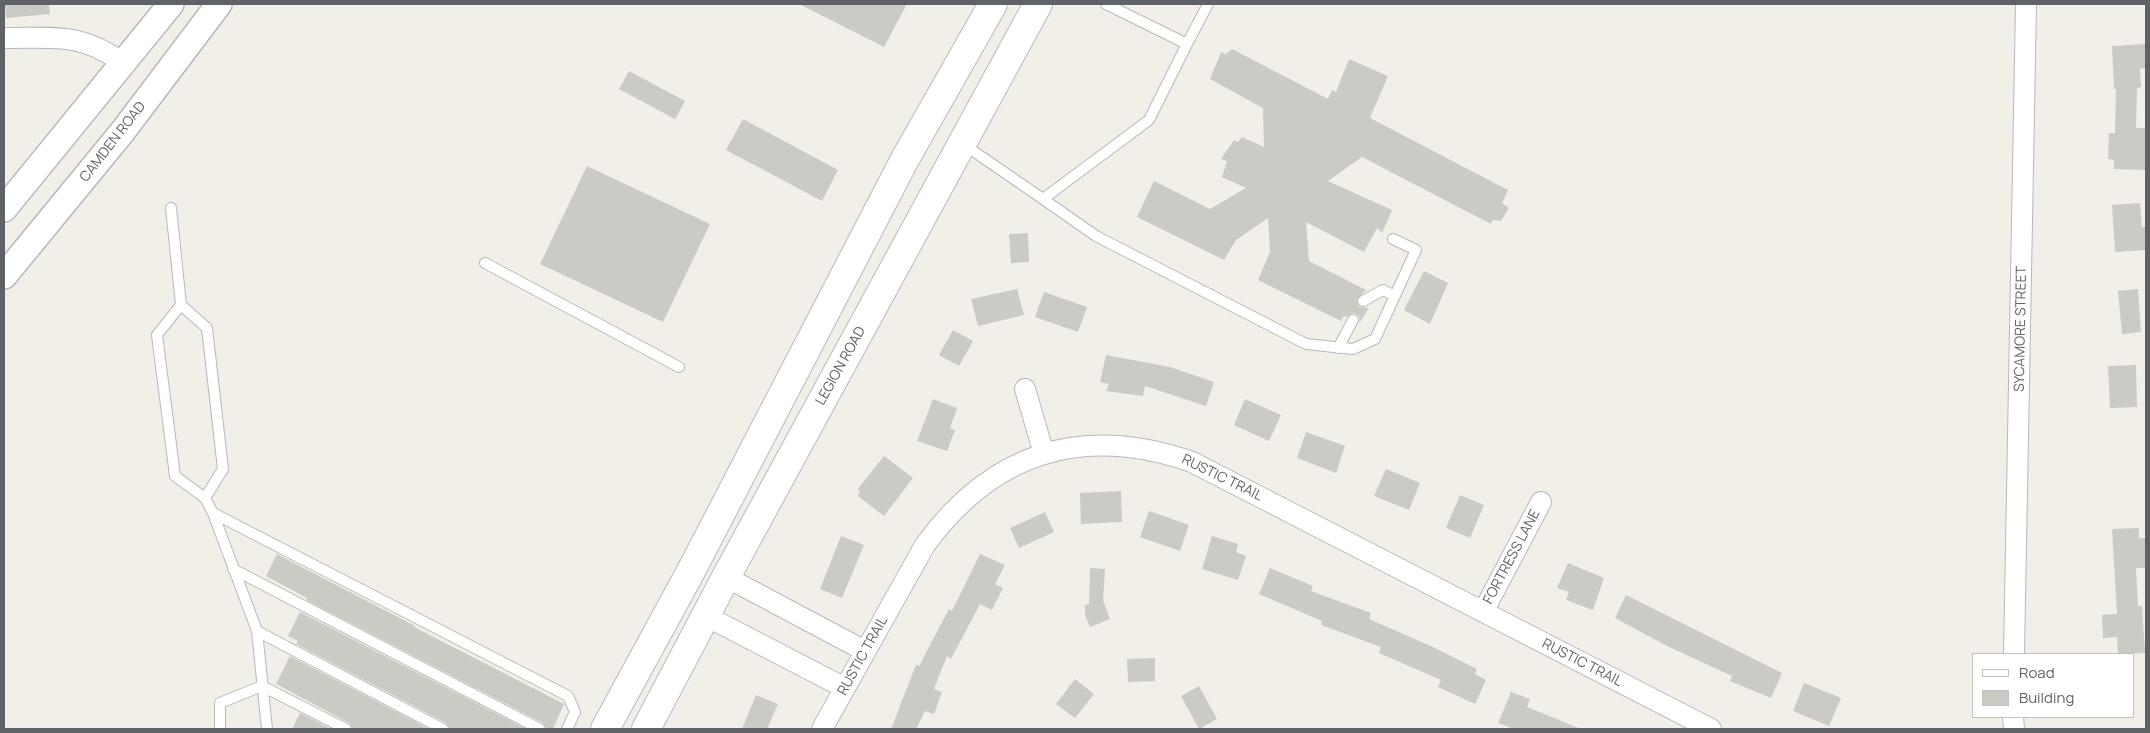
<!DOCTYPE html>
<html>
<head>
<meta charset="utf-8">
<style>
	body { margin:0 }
	#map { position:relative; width:2150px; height:733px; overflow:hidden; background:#f1efe8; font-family:Manrope,sans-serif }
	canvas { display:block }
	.frame { position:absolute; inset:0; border:5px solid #5f6368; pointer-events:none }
	.legend { position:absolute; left:1972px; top:653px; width:162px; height:65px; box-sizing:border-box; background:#fff; border:1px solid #bfc1c3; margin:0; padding:6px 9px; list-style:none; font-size:15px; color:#5f6368 }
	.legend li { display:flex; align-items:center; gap:10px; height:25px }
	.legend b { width:25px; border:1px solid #bfc1c3 }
</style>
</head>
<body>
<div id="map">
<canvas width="2150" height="733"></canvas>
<div class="frame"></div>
<ul class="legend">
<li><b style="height:6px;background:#fff"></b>Road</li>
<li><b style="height:14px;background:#cccac5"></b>Building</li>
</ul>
</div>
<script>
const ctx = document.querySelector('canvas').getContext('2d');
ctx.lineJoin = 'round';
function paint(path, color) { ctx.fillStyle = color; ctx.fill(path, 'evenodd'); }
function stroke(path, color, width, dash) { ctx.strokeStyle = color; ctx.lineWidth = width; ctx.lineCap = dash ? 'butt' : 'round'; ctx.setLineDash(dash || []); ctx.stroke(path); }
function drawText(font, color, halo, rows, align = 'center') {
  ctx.font = font + ' Manrope,sans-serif'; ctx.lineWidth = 5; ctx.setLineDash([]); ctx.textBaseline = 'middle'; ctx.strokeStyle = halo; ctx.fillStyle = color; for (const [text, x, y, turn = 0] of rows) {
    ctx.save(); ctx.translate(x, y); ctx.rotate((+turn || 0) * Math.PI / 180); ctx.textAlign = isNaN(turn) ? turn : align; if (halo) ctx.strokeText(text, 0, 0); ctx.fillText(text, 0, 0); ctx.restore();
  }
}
const building = new Path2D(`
	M5 4H49L50 14 6 18Z
	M799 4H907L884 47Z
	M2146 44V68L2140 69 2141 87 2137 88 2136 128H2146V170L2114 169V160L2108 159 2109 133H2115L2116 89H2114L2112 46Z
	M1232 49 1328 99 1332 90 1336 92 1349 59 1388 76 1370 118 1508 190 1502 203 1509 208 1501 221 1493 220 1491 224 1362 157 1328 181 1392 210 1382 233 1377 228 1364 252 1306 222 1309 261 1366 290 1356 300 1359 307 1369 308 1360 322 1359 316 1353 313 1347 317 1344 316 1341 321 1258 280 1270 252 1268 218 1236 240 1224 260 1137 217 1154 181 1210 209 1246 188 1222 177 1227 161 1221 159 1234 140 1238 142 1242 137 1264 147 1263 108 1210 79 1221 52 1226 54Z
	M629 71 685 101 675 119 619 89Z
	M743 119 838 170 822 201 726 150Z
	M587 166 710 224 663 322 540 264Z
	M2140 203 2142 227H2146V250L2115 252 2112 205Z
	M1028 233 1029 262 1011 263 1009 234Z
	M1424 271 1448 283 1430 324 1404 310Z
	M1017 289 1024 315 978 326 971 299Z
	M2138 289 2141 332 2122 334 2118 291Z
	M1044 292 1087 307 1078 332 1035 317Z
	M953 330 973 341 959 366 939 355Z
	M1106 355 1170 367 1214 382 1206 406 1145 386 1143 396 1106 391 1109 384 1100 382Z
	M2136 365 2137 407 2110 408 2108 366Z
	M933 399 957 408 950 428 955 430 947 451 917 441Z
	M1245 399 1281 415 1269 441 1234 425Z
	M1306 432 1345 446 1336 473 1297 458Z
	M884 456 913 478 884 516 858 496 860 491 857 490Z
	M1386 469 1420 483 1409 510 1374 496Z
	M1121 491 1122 522 1081 524 1080 493Z
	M1460 495 1484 505 1470 538 1446 528Z
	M1149 511 1189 525 1180 551 1140 537Z
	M1045 512 1054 532 1019 548 1010 528Z
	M2139 528V538H2146V568H2136L2138 606H2142L2145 653 2118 654 2117 637 2103 638 2102 615 2117 614 2112 529Z
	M841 536 864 545 842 598 820 589Z
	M1212 536 1238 544 1236 552 1246 556 1238 580 1202 569Z
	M277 554 415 626 414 627 564 704 553 729H547L543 723 306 600 307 598 266 576Z
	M980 554 1005 565 995 584 1003 588 992 610 980 604 951 659 947 656 934 689 942 692 934 714 925 711 916 729H891L916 665 919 666 949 609 952 611Z
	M1568 563 1604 578 1593 610 1566 600 1569 592 1557 588Z
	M1090 568 1105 569 1103 600 1110 619 1090 627 1085 615V605L1089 604Z
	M1270 568 1313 586 1311 591 1371 613 1369 619 1433 647 1477 669 1475 674 1486 680 1475 704 1438 687 1441 680 1379 653 1381 647 1321 625 1322 621 1259 594Z
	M1626 595 1782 673 1771 698 1730 681 1732 676 1667 646 1615 618Z
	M300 612 526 729H450L446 723 296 644 298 641 288 636Z
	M290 656 429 729H353L349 723 276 684Z
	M1155 658V681L1128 682 1127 659Z
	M1075 679 1094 694 1075 718 1056 704Z
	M1804 683 1841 698 1829 726 1793 711Z
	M1199 686 1217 719 1199 729 1181 696Z
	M1511 692 1530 699 1527 707 1581 729H1514L1498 723Z
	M756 695 778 704 767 729H742Z
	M300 713 331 729H292Z`);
const service = new Path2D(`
	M1106 4 1187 44 1208 4
	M963 144 1043 199 1149 120 1187 44
	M1043 199 1096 236 1306 344 1353 349 1375 339 1416 250 1393 239
	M171 208 181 305
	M485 263 679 367
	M1363 301 1383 290 1395 296
	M1338 348 1353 320
	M205 498 223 469 207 328 181 305 157 335 175 476 205 498 213 513 257 631
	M213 513 568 696 575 712 567 729
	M233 569 540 729
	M262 686 346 729
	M220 729V703L262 686
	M267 729 257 631 443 729`);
const minor = new Path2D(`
	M4 38C53 38 81 32 123 63
	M1025 389 1044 454
	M726 577 865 651
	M1483 612 1541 502
	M706 616 845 688
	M2014 654 2026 4
	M2013 717 2014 729
	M822 729 925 545C993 452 1083 424 1192 462L1711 729`);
const tertiary = new Path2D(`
	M4 209 171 4
	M4 276 123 131 219 4`);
const secondary = new Path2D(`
	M605 729 691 571 905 159 993 4
	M646 729 726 577 1038 4`);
const streetNames = [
	["CAMDEN ROAD",113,142,-52],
	["SYCAMORE STREET",2021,329,-89],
	["LEGION ROAD",841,366,-61],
	["RUSTIC TRAIL",1222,478,26],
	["FORTRESS LANE",1512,557,-62],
	["RUSTIC TRAIL",863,656,-61],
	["RUSTIC TRAIL",1582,663,27]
];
paint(building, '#cccac5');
stroke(service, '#b5b8bc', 12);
stroke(minor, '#b5b8bc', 22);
stroke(tertiary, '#b5b8bc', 28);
stroke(secondary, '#b6babf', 30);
stroke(service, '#fff', 10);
stroke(minor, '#fff', 20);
stroke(tertiary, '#fff', 25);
stroke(secondary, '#fff', 28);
drawText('14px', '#5f6368', '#fff', streetNames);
</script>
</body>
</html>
